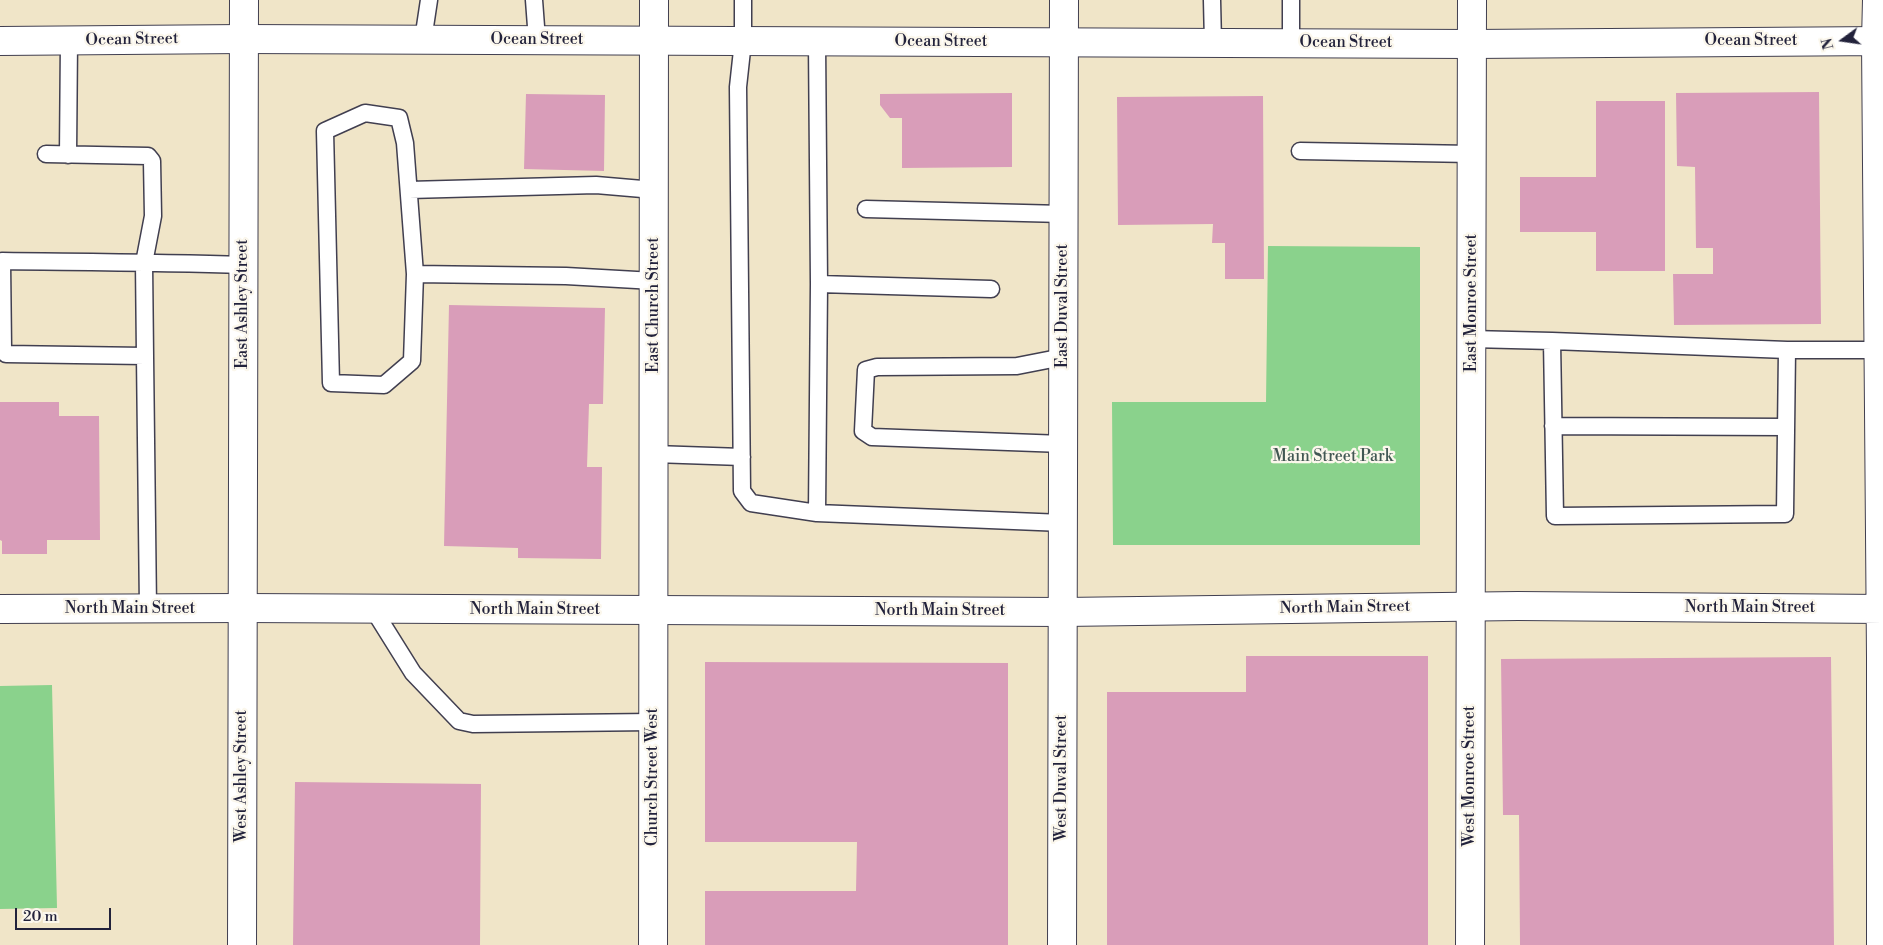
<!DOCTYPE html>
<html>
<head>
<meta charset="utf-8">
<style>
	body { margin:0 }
	#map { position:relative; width:1883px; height:945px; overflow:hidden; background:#f0e5c8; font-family:"Libre Bodoni",serif }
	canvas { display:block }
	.north { position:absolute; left:1818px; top:15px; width:50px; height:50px; -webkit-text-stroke:4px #fbf7ec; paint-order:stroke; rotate:256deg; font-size:14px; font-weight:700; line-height:20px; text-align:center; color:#22223b }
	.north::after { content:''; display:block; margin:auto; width:18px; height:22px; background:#22223b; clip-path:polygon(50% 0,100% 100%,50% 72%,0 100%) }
	.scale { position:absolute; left:15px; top:908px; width:96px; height:22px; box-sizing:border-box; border:2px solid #22223b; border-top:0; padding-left:6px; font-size:15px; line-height:18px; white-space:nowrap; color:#22223b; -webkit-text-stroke:4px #fbf7ec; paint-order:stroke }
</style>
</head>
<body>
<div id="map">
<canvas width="1883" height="945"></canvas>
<div class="north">N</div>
<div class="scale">20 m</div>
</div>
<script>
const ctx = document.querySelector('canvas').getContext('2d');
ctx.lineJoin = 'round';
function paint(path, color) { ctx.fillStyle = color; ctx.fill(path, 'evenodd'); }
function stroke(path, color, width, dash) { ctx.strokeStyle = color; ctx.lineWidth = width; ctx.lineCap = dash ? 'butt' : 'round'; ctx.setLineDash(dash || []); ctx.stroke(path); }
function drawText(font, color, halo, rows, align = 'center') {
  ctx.font = font + ' "Libre Bodoni",serif'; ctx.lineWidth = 4.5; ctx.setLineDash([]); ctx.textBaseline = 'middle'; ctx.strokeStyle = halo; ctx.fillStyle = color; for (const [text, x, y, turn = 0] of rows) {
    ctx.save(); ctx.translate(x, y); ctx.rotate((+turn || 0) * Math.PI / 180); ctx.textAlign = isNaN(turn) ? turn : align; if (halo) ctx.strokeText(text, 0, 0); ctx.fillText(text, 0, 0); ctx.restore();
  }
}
const green = new Path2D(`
	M1268 246 1420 247V545H1113L1112 402H1266Z
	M52 685 57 908 0 909V686Z`);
const building = new Path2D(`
	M1819 92 1821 324 1674 325 1673 274H1713V248H1696L1695 167 1677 166 1676 93Z
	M1012 93V167L902 168V118H890L880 105V94Z
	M526 94 605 95 604 171 524 169Z
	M1263 96 1264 279H1225V243H1212L1213 224 1118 225 1117 97Z
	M1596 101H1665V271H1596V232H1520V177H1596Z
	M449 305 605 308 603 404H589L587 467H602L601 559 518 558V548L444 546Z
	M0 402H59V416H99L100 540H47V554H2V541L0 540Z
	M1246 656H1428V945H1107V692H1246Z
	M1831 657 1834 945H1520L1519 815H1503L1501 659Z
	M705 662 1008 663V945H705V891H856L857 842H705Z
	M295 782 481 784 480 945H293Z`);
const service = new Path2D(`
	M534 0 537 40
	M743 0V41L738 87 742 491 751 503 817 513 819 284 817 42
	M1212 0 1213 43
	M423 40 429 0
	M1291 43V0
	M1300 151 1472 154
	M46 154 148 156 152 161 153 216 144 263 145 356 6 354 3 349 2 261C82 262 163 262 243 265
	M68 155 69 40
	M409 190 596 185 654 190
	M866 209 1063 214
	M415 274 405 143 399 118 365 113 325 131 331 383 384 385 412 361 415 274 566 276 654 281
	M819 284 991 289
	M1471 339 1552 341 1555 516 1785 514 1787 350
	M1552 341 1787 350H1879
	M145 356 148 609
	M1553 426 1786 427
	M1063 444 872 437 863 431 866 370 877 367 1017 366 1063 357
	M654 454 742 457
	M817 513 1063 523
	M373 609 413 673 459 721 473 724 653 722`);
const tertiary = new Path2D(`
	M242 945 244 0
	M653 945 654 0
	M1062 945 1064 0
	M1470 945 1472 0`);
const secondary = new Path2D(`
	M1876 41 1877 0`);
const primary = new Path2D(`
	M0 41 243 39 1472 44 1883 41
	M1876 41 1881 657V945
	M0 609 243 608 1063 612 1518 606 1883 609`);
const streetNames = [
	["Ocean Street",132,40,-1],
	["Ocean Street",537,40],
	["Ocean Street",1751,41],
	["Ocean Street",941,42],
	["Ocean Street",1346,43],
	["East Monroe Street",1472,303,-90],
	["East Ashley Street",243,304,-90],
	["East Church Street",654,305,-90],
	["East Duval Street",1063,306,-90],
	["North Main Street",1345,608,-1],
	["North Main Street",1750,608],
	["North Main Street",130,609],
	["North Main Street",535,610],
	["North Main Street",940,611],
	["West Ashley Street",242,776,-90],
	["West Monroe Street",1470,776,-90],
	["Church Street West",653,777,-90],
	["West Duval Street",1062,778,-90]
];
const parkNames = [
	["Main Street Park",1333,457]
];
paint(green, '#8ad28c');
paint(building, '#d99db9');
stroke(service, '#413f50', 19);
stroke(tertiary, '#413f50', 30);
stroke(secondary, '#413f50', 30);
stroke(primary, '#413f50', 30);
stroke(service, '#fff', 16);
stroke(tertiary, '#fff', 28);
stroke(secondary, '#fff', 28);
stroke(primary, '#fff', 28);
drawText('16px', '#22223b', '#fbf7ec', streetNames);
drawText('16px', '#415753', '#fbf7ec', parkNames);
</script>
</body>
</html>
